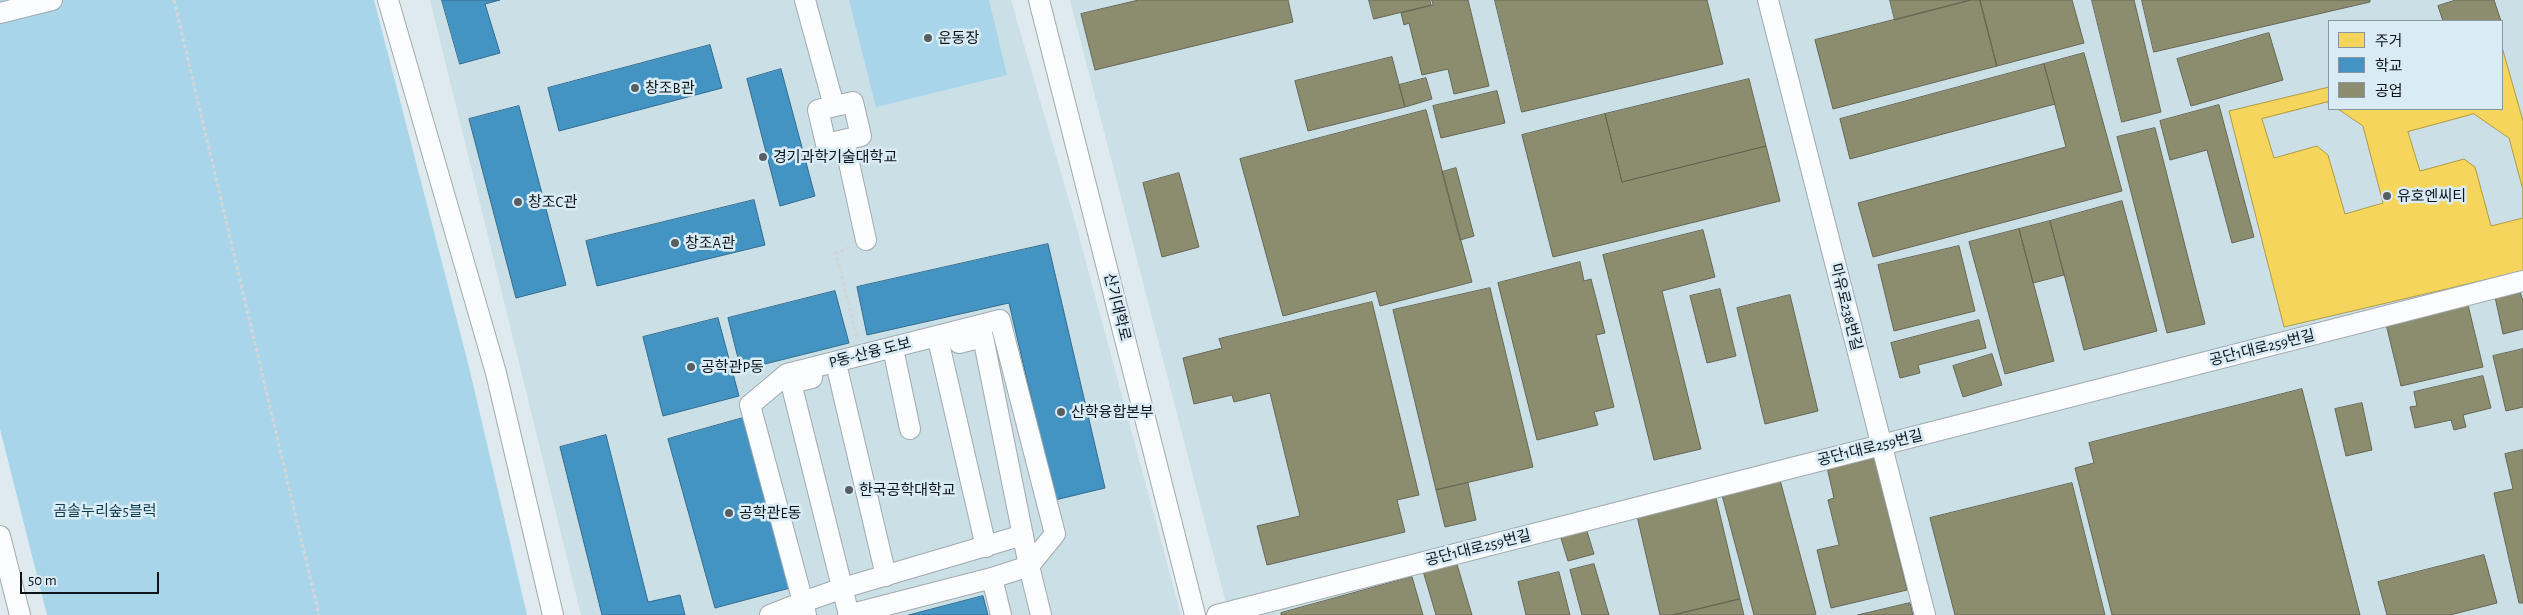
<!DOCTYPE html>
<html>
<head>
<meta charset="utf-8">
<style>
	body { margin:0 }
	#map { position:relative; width:2523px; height:615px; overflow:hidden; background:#dfeaef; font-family:"Alegreya Sans","Noto Sans KR",sans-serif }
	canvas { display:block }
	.legend { position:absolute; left:2328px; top:20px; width:175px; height:90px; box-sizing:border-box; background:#d9ecf5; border:1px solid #88969d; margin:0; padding:6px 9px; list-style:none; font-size:15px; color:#0e1418 }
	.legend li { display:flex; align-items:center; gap:10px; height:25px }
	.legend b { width:25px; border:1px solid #88969d }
	.scale { position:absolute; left:20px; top:572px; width:139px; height:22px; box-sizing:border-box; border:2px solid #0e1418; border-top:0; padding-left:6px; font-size:15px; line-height:18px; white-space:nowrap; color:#0e1418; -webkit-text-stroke:4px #d9ecf5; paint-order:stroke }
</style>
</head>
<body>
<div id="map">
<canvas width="2523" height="615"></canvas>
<ul class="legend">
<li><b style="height:14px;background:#f6d55c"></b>주거</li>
<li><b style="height:14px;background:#4393c3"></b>학교</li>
<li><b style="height:14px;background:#8c8c6e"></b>공업</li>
</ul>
<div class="scale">50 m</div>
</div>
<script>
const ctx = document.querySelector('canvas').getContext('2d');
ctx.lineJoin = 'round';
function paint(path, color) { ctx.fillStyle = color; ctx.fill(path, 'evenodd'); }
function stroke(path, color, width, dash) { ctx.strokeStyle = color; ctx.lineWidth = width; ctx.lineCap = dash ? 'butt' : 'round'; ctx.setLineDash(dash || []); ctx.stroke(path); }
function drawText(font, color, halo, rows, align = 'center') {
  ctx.font = font + ' "Alegreya Sans","Noto Sans KR",sans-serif'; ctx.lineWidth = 5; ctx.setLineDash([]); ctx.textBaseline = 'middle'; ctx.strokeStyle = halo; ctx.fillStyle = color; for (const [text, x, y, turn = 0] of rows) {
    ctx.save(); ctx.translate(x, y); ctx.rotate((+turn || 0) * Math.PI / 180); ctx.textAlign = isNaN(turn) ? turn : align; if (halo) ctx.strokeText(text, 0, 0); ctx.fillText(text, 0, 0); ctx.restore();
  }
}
const built = new Path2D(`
	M430 0H1011L1073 214 1181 615H581Z
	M1070 0H2523V615H1229ZM2329 21H2502V109H2329Z`);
const green = new Path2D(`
	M0 0H374L469 367 527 615H47L0 429Z
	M849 0H989L1007 75 876 107Z`);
const homes = new Path2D(`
	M2502 47 2523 121V271L2284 327 2229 111 2329 87V109H2502Z
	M2328 102 2329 109H2338L2363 126 2383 203 2345 214 2328 155 2317 146 2274 158 2262 119Z
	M2474 114 2509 138 2523 190V218L2491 226 2475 167 2464 159 2420 171 2408 132Z`);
const schools = new Path2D(`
	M442 0H500L485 4 500 53 460 64Z
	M710 45 722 88 559 131 548 88Z
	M781 69 815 196 780 206 747 79Z
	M519 106 566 285 516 298 469 119Z
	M754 200 765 245 597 286 586 241Z
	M1048 244 1105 488 1055 500 1009 303 867 335 857 287Z
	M835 291 849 343 741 370 728 318Z
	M718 318 739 396 663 416 643 337Z
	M743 418 790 588 715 608 668 439Z
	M606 435 648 602 680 595 685 615H602L560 447Z
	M983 596 988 615H909Z`);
const industry = new Path2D(`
	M1139 0H1288L1293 22 1095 70 1081 14Z
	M1369 0H1430L1431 5 1374 19Z
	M1432 0H1468L1489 86 1454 94 1448 69 1422 75 1409 23 1404 25 1401 13 1433 5Z
	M1495 0H1707L1723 64 1522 112Z
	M1890 0H1971L1895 20Z
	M1971 0H1980L1997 66 1833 109 1815 40Z
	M1980 0H2072L2084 43 1997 66Z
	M2092 0H2134L2161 112 2122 122Z
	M2142 0H2370V2L2154 52Z
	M2456 0H2494L2501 21H2443L2438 6Z
	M2269 33 2283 80 2191 106 2177 59Z
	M2084 53 2122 191 1873 257 1858 203 2066 147 2044 64Z
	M1392 57 1405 107 1308 131 1295 81Z
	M2044 64 2055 104 1850 159 1840 119Z
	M1426 78 1432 99 1405 107 1399 85Z
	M1749 79 1766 146 1622 182 1605 114Z
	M1497 91 1505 123 1441 138 1433 106Z
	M2219 105 2254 237 2232 243 2207 150 2170 160 2160 121Z
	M1426 110 1472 282 1380 306 1376 291 1283 316 1240 159Z
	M1605 114 1622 182 1766 146 1780 201 1553 257 1522 135Z
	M2155 128 2205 324 2167 333 2117 137Z
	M1456 168 1474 236 1460 240 1442 172Z
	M1179 173 1199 247 1162 257 1143 183Z
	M2122 201 2157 331 2084 350 2050 221Z
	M2050 221 2064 275 2033 283 2019 229Z
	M2019 229 2054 361 2005 374 1969 242Z
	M1703 230 1715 277 1662 291 1701 449 1654 460 1603 255Z
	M1959 246 1975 311 1894 331 1878 265Z
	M1580 262 1584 281 1591 279 1605 333 1596 335 1614 407 1594 412 1598 425 1537 440 1498 283Z
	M1490 288 1533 467 1436 490 1393 310Z
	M1720 289 1736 356 1707 363 1690 296Z
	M2520 292 2523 301V329L2503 334 2495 297Z
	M1790 295 1818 411 1765 424 1737 308Z
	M1372 302 1419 495 1397 500 1405 532 1267 565 1257 526 1300 516 1270 393 1234 402 1232 395 1194 404 1183 358 1222 348 1219 339Z
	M2468 305 2483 367 2401 386 2386 324Z
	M1979 320 1986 348 1918 365 1920 373 1900 378 1891 343Z
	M2523 349V407L2506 411 2493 356Z
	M1992 354 2002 385 1963 397 1953 366Z
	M2483 376 2491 408 2463 415 2466 427 2454 430 2451 420 2415 428 2410 407 2417 406 2414 392Z
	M2302 389 2360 615H2112L2075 468 2094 463 2089 443Z
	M2362 403 2372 450 2346 456 2335 409Z
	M2523 450V603H2519L2494 493 2513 489 2505 454Z
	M1874 456 1907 590 1831 608 1817 550 1839 545 1828 500 1834 498 1827 467Z
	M1780 480 1816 614 1810 615H1754L1722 495Z
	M1468 483 1476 520 1445 527 1436 490Z
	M2072 483 2105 615H1955L1930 518Z
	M1716 498 1740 599 1673 615H1660L1637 516Z
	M1586 528 1594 554 1568 561 1560 535Z
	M2484 555 2497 603 2450 615H2387L2378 582Z
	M1456 561 1472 615H1436L1423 571Z
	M1594 564 1609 615H1582L1570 570Z
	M1559 572 1570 615H1526L1518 582Z
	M1412 577 1423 615H1281V613Z
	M1740 599 1744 615H1673Z
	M1910 603 1913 615H1858Z`);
const path = new Path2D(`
	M174 0 319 615
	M850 247 836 253 857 338`);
const minor = new Path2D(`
	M388 0 496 373 553 615
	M805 0 834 106
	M1039 0 1195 615
	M1768 0 1925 615
	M0 13 52 0
	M853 102 861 136 826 144 818 110Z
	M844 140 866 240
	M959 343 983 337 1029 566 1041 615
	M940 348 986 547
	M895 358 910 429
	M838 372 886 576
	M812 378 791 383 849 615
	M0 536 20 615
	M992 578 1001 615
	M770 615 803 602 750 405 787 374 1000 320 1055 534 1029 566 992 578 848 615
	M806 615 803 602 843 588 1023 535
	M1217 615 2523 281`);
const markers = [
	[928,38,5,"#575f63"],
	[635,88,5,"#575f63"],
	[763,157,5,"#575f63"],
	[2387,196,5,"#575f63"],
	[518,202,5,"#575f63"],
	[675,243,5,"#575f63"],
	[691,367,5,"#575f63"],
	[1061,412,5,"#575f63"],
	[849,490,5,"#575f63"],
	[729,513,5,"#575f63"]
];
const poiNames = [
	["운동장",938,38],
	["창조B관",645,88],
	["경기과학기술대학교",773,157],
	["유호엔씨티",2397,196],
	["창조C관",528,202],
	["창조A관",685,243],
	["공학관P동",701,367],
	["산학융합본부",1071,412],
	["한국공학대학교",859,490],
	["공학관E동",739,513]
];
const streetNames = [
	["산기대학로",1117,307,76],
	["마유로238번길",1846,307,76],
	["공단1대로259번길",2262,348,-14],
	["P동-산융 도보",870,353,-14],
	["공단1대로259번길",1870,448,-14],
	["공단1대로259번길",1478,548,-14]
];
const parkNames = [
	["곰솔누리숲5블럭",105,511]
];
paint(built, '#cbdfe7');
paint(green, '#a8d5e9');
paint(homes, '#f6d55c');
stroke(homes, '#b09b48', 1);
paint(schools, '#4393c3');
stroke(schools, '#336d90', 1);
paint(industry, '#8c8c6e');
stroke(industry, '#666854', 1);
stroke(minor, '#a1aaae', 22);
stroke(path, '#d3d6d8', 3, [4, 2.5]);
stroke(minor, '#fafcfd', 20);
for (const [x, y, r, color] of markers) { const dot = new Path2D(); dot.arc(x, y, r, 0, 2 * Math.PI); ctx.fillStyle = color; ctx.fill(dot); stroke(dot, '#d9ecf5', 2); }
drawText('15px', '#0e1418', '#d9ecf5', poiNames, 'left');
drawText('15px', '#0e1418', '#d9ecf5', streetNames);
drawText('15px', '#0d3a4c', '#d9ecf5', parkNames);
</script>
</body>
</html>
